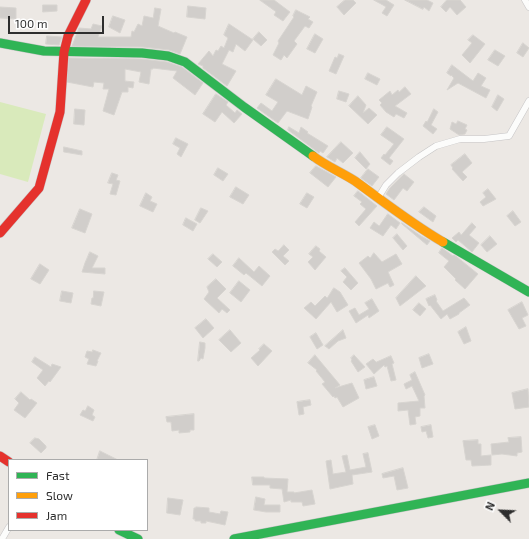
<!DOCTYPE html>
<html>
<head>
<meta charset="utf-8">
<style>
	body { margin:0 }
	#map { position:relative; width:529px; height:539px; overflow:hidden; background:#ece8e4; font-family:"Exo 2",sans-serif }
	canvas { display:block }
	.legend { position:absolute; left:8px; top:459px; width:140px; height:72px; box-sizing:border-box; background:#fff; border:1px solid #ababab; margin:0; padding:5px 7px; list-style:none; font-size:12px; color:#2e2e2e }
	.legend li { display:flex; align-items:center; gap:8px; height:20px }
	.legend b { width:20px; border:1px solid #ababab }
	.north { position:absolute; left:481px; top:491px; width:40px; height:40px; -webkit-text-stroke:3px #fff; paint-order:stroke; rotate:294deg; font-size:11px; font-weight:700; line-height:16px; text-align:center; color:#2e2e2e }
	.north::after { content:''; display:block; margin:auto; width:14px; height:18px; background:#2e2e2e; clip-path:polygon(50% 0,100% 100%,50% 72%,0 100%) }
	.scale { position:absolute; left:8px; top:16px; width:96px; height:18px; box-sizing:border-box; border:2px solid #2e2e2e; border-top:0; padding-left:5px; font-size:12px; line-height:14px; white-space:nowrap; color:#2e2e2e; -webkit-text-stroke:3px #fff; paint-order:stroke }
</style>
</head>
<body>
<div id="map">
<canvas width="529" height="539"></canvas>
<ul class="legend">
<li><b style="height:5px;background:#30b455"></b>Fast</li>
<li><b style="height:5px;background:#ff9f0a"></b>Slow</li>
<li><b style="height:5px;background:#e5322d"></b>Jam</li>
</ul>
<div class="north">N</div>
<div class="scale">100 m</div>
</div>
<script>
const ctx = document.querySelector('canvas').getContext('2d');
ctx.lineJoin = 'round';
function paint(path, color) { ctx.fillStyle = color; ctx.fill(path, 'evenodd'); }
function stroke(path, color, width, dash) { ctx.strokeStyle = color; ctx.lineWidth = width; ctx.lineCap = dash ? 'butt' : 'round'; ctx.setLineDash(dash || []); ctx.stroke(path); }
const pitch = new Path2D(`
	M0 102 46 114 28 182 0 174Z`);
const building = new Path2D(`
	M260 0H274L290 12 283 21 274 15 276 12Z
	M345 0H353L356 3 344 15 337 7Z
	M374 0H386L394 5 387 16 382 13 386 7Z
	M405 0H427L433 3 429 11 424 7 423 9Z
	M447 0H460L466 7 457 15 450 7 446 12 441 7Z
	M43 5H57V11L43 12Z
	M188 6 206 8 205 19 187 17Z
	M0 7 16 8V19L0 18Z
	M155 8 161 9 158 26 174 33 175 32 187 37 180 54 169 50 143 47 72 46 79 28 91 29 93 24 102 26 98 37H131L132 31 134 32 138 24 142 26 144 16 153 18Z
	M296 10 310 17 308 19 313 22 309 28 305 26 294 41 297 44 287 58 284 55 281 60 273 55 279 43 278 41 294 17 293 16Z
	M113 16 125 20 120 33 109 27Z
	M229 24 253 40 245 51 236 44 233 52 229 50 222 64 236 71 227 86 203 68V66L198 64 209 51 213 56 216 50 218 51 221 46 224 48 228 38 224 35Z
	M259 32 267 40 261 46 253 39Z
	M315 34 323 39 315 53 307 49Z
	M473 35 485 44 470 63 462 55 472 43 468 40Z
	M47 36 62 37 59 45 46 44Z
	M523 43 529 48 523 57 517 53Z
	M495 50 505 56 498 66 488 60Z
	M339 54 344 56 336 74 329 71 335 57 337 58Z
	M69 58 142 59 167 62 182 67 203 83 195 95 173 78 177 71 153 68V69H151L149 84 139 82 141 72 125 69V81L134 82 133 88 128 87V92H122L114 115 103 111 109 89H103L104 83 94 82 93 87 67 82Z
	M452 65 473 81 478 73 486 78 481 86 490 90 486 98 458 83 447 90 454 78 452 76V75L451 76 447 73Z
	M368 73 380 79 377 85 365 79Z
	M276 79 302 95 306 86 317 92 311 106 312 107 308 119 287 111 278 123 257 108 261 103 272 111 278 102 266 95Z
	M405 87 411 94 395 106 407 113 404 118 396 114 394 117 386 112 380 105 382 103 379 100 390 91 392 95 398 90 399 92Z
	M339 91 349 94 346 102 337 99Z
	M216 94 228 102 226 105 235 113 237 110 242 114 234 123 222 112 215 122 203 114Z
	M498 95 504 99 497 111 492 107Z
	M358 96 366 105 363 113 369 108 377 115 368 124 349 106Z
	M75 109 85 110 84 125 74 124Z
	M434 109 438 112 431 125 437 129 433 134 423 126 426 121 427 122Z
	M458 121 467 125 465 129 467 130 465 134 459 135 450 129 452 122 456 124Z
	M289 127 299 133 301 127 308 132 307 133 328 146 323 153 320 151 319 153 288 130Z
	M387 127 404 139 389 158 393 161 390 165 381 158 384 154 385 155 394 144 381 135Z
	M176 138 188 144 181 157 177 154 180 148 173 144Z
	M341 142 353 153 343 163 337 158 335 162 327 157Z
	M64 147 82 151V155L64 152Z
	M360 152 370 164 366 169 355 158Z
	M465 154 472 163 462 172 467 177 463 181 452 169 453 168 451 165Z
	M316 166 336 177 328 187 310 173Z
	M218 168 228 174 223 181 214 175Z
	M368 169 379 177 372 186 361 178Z
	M112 173 118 175 116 180 120 181 116 195 110 194 113 184 108 183Z
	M404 174 414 182 407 191 403 188 394 200 386 194 390 188Z
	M236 187 249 195 243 204 230 197Z
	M488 189 496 199 483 206 480 202 486 197 483 193Z
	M358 191 377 206 359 226 355 222 366 209 360 204 362 202 354 196Z
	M146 193 152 197 150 201 157 204 153 212 140 206Z
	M307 193 314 197 307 208 300 204Z
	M424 207 436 216 433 222 419 212Z
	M201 208 208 211 200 223 195 220Z
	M80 209 92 214 85 233 72 228Z
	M513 211 521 222 515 226 507 216Z
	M388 214 400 223 396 229 391 225 383 236 370 228 374 222 379 226Z
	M186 218 197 224 193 231 183 225Z
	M402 223 421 236 430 241 427 245 402 224Z
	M472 223 476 227 469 235 479 243 472 252 458 240 456 242 452 238 459 232 461 235Z
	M397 234 407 246 403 250 393 238Z
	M490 236 497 244 487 252 481 245Z
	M284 245 289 250 283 256 289 261 285 265 272 252 275 249 278 251Z
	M316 246 320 249 319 251 326 257 315 270 308 262 313 257 309 254Z
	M442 248 453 256 454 255 457 257 478 274 465 289 455 280 456 279 444 267 449 261 439 253Z
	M90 252 98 256 92 268H105V274L82 272 85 263Z
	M374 253 382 262 396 254 402 264 388 272 394 285 390 287 388 283 376 289 371 279 359 263 368 256 370 258Z
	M213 254 222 262 217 267 208 259Z
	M239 258 254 272 259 266 270 276 262 286 246 273 244 275 233 266Z
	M40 264 49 270 40 284 31 279Z
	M345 268 358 283 351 290 343 282 347 277 341 271Z
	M416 276 426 286 400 306 396 298Z
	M216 279 226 289 217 298 230 310 227 313 222 309 219 313 204 299 209 292 207 287Z
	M239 281 250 290 241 302 230 293Z
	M334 288 340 292 348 305 337 312 331 302 316 319 304 308 311 302 315 306 325 296 327 298Z
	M62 291 73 293 71 303 60 301Z
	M94 291 104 292 101 306 91 304 92 298H93Z
	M435 295 437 300 436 301 443 311 464 298 470 305 459 313V314L450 319 447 314 441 319 430 305 429 306 426 299Z
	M372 299 379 311 369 318 368 315 356 323 349 311 355 308 359 315 369 309 365 303Z
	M522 302 528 315 522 318 526 326 519 329 508 310Z
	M419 303 426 309 420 316 413 310Z
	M206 319 214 328 203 338 195 328Z
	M466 327 471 341 464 344 458 332Z
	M230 330 241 343 231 352 219 340Z
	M343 330 346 338 338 341 329 349 325 346Z
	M316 333 323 345 317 349 310 337Z
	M200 342 205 343V348L203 359 201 358 199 361H198Z
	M264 344 272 351 258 366 251 358 260 350 259 349Z
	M93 350 101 353 97 361H98L96 366 87 364 89 359 85 357 87 351 92 352Z
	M429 354 433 364 422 368 419 358Z
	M315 355 340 385 335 388 352 383 359 398 343 407 337 397 335 398 334 396 333 397 322 384 325 382 316 371 317 370 308 363Z
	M354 355 365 367 358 372 351 361 352 360 351 358Z
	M391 356 394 363 392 364 396 380 391 381 387 366 385 367 384 365 374 374 366 364 373 359 376 362Z
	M35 357 51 367 52 364 61 367 50 382 49 381 45 386 37 378 43 370 32 362Z
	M415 372 425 395 424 396 425 408H420V416L415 417 416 424 410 425 408 410 398 411V403L419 401 412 386 406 389 404 384 412 380 410 375Z
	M374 377 377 386 366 389 364 380Z
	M528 389 529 407 515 409 512 393Z
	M21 392 30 400 31 399 37 403 25 418 14 410 19 403 15 399Z
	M310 400 311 405 303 407 304 414 299 415 297 402Z
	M88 406 94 410 92 415 95 417 93 421 80 415 83 410 85 411Z
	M194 414V430H190V432L179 433V430L172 431 171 422H167L166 417Z
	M375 425 379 436 372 439 368 427Z
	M431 425 433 437 428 438 426 431 422 432 421 427Z
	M521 437 522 452 517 453V456L502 454 492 455 491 444 509 442 508 438Z
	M35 438 39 439 46 446V448L41 453 30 443Z
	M478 440V444H481V456L491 455V465L472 466 471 460H466L463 441Z
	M100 451 118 460H97Z
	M368 453 372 472 352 475 353 484 330 489 326 461 331 460 333 474 346 472 342 456 347 455 350 470 366 467 363 454Z
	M403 468 408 488 397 490 394 476 383 478 382 474Z
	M252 477H264V478L288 479 287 492H294V493L312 490 315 504 303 506 302 502H291V500L284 502 282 489 270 488V485H253Z
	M256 497 265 499 264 505H280V512H266L254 510Z
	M168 498 183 500 180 515 167 513Z
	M196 507 209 508V512L220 514 221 511 228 512 225 525 206 521V523H201V521H195V519H193L194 508H196Z`);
const street = new Path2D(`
	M525 0 529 7
	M378 198 386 185 398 173 419 157 436 146 460 139H484L509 136 529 101
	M2 539 9 527`);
const fast = new Path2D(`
	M0 43 44 51 142 53 168 56 185 62 244 107 313 156
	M443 242 529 292
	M119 530 138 539
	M234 539 529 483`);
const slow = new Path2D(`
	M313 156C326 166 341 172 355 181 384 202 412 224 443 242`);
const jam = new Path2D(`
	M0 233 39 188 60 112 64 52 68 36 86 0
	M0 456 9 462`);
paint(pitch, '#d9eabb');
paint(building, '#d1cecb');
stroke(building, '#d7d4d0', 1);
stroke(street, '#c5c4c5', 7);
stroke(fast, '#c5c4c5', 10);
stroke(slow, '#c5c4c5', 10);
stroke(jam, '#c5c4c5', 10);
stroke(street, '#fcfcfb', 6);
stroke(fast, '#30b455', 9);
stroke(slow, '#ff9f0a', 9);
stroke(jam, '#e5322d', 9);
</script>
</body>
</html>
